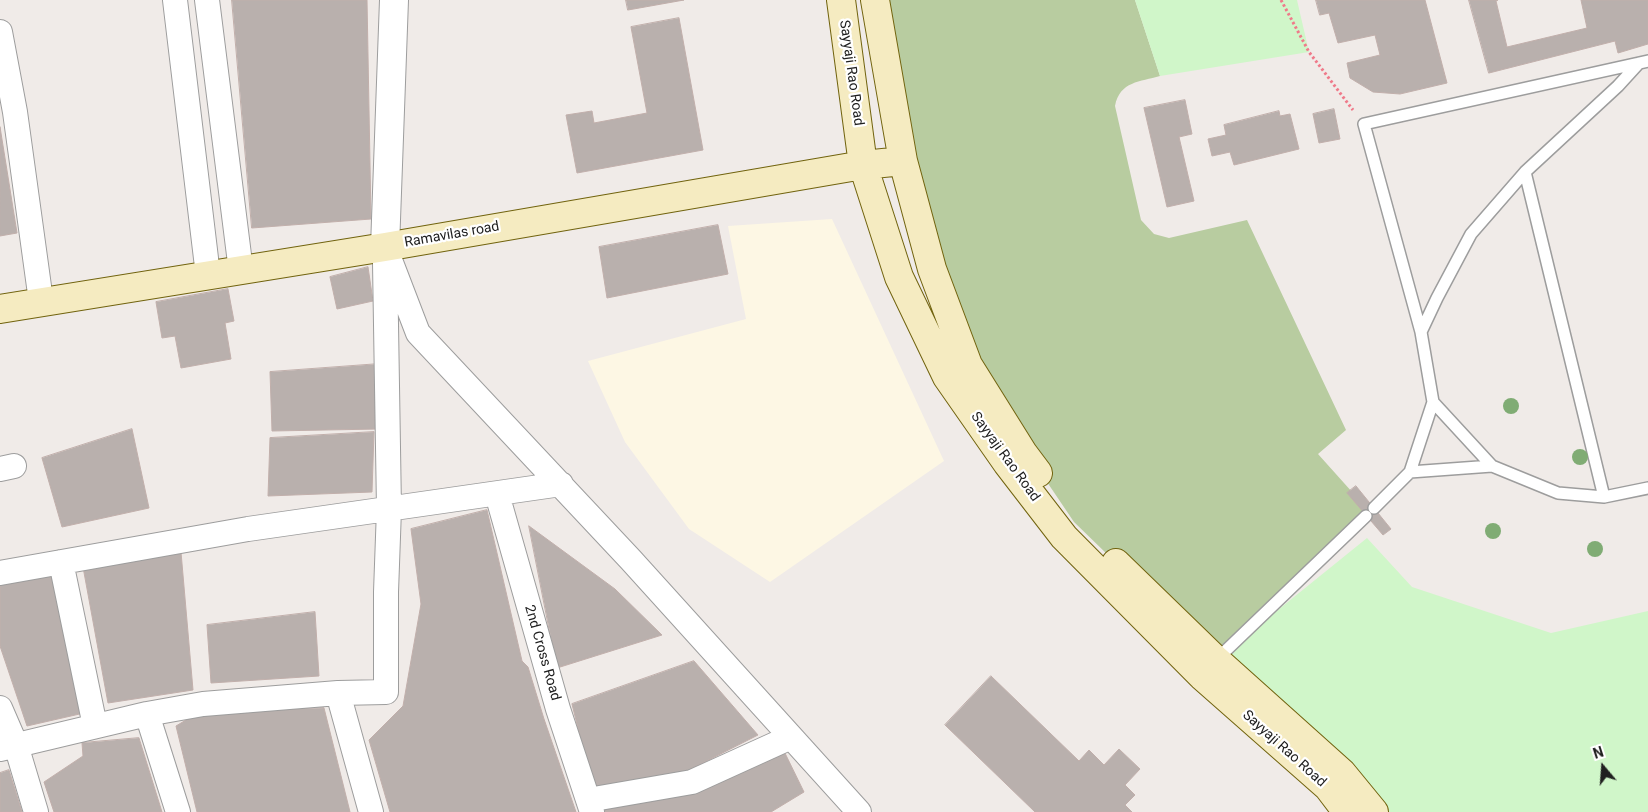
<!DOCTYPE html>
<html>
<head>
<meta charset="utf-8">
<style>
	body { margin:0 }
	#map { position:relative; width:1648px; height:812px; overflow:hidden; background:#f0ebe8; font-family:Roboto,sans-serif }
	canvas { display:block }
	.north { position:absolute; left:1578px; top:742px; width:50px; height:50px; -webkit-text-stroke:4px #fff; paint-order:stroke; rotate:342deg; font-size:14px; font-weight:700; line-height:20px; text-align:center; color:#202020 }
	.north::after { content:''; display:block; margin:auto; width:18px; height:22px; background:#202020; clip-path:polygon(50% 0,100% 100%,50% 72%,0 100%) }
</style>
</head>
<body>
<div id="map">
<canvas width="1648" height="812"></canvas>
<div class="north">N</div>
</div>
<script>
const ctx = document.querySelector('canvas').getContext('2d');
ctx.lineJoin = 'round';
function paint(path, color) { ctx.fillStyle = color; ctx.fill(path, 'evenodd'); }
function stroke(path, color, width, dash) { ctx.strokeStyle = color; ctx.lineWidth = width; ctx.lineCap = dash ? 'butt' : 'round'; ctx.setLineDash(dash || []); ctx.stroke(path); }
function drawText(font, color, halo, rows, align = 'center') {
  ctx.font = font + ' Roboto,sans-serif'; ctx.lineWidth = 4.5; ctx.setLineDash([]); ctx.textBaseline = 'middle'; ctx.strokeStyle = halo; ctx.fillStyle = color; for (const [text, x, y, turn = 0] of rows) {
    ctx.save(); ctx.translate(x, y); ctx.rotate((+turn || 0) * Math.PI / 180); ctx.textAlign = isNaN(turn) ? turn : align; if (halo) ctx.strokeText(text, 0, 0); ctx.fillText(text, 0, 0); ctx.restore();
  }
}
const education = new Path2D(`
	M832 219 944 461 770 582 689 529 625 442 588 361 746 319 728 226Z`);
const forest = new Path2D(`
	M881 0H1135L1160 76C1140 82 1120 81 1115 106L1141 220 1154 234 1169 238 1247 220 1346 430 1318 454 1370 512 1216 660 1074 522 968 365 932 269Z`);
const park = new Path2D(`
	M1135 0H1297L1309 52 1160 76Z
	M1367 538 1412 587 1551 633 1648 611V812H1374L1216 660Z`);
const building = new Path2D(`
	M232 0H367L371 219 252 228Z
	M626 0H684L628 10Z
	M1316 0H1425L1447 83 1400 94 1373 92 1350 78 1347 63 1380 55 1375 35 1338 43 1329 13 1320 15Z
	M1469 0H1498L1496 1 1507 47 1587 28 1581 0H1648V44L1618 53 1615 41 1489 73Z
	M679 18 703 150 577 173 566 115 592 111 594 123 647 113 631 27Z
	M1185 100 1192 134 1179 137 1194 201 1167 207 1144 108Z
	M1334 109 1340 139 1319 143 1313 114Z
	M1279 111 1280 116 1290 114 1299 149 1234 165 1230 152 1212 156 1208 139 1226 135 1224 125Z
	M0 127 17 233 0 236Z
	M718 225 728 274 607 298 599 247Z
	M368 267 373 301 337 309 330 277Z
	M228 289 234 321 225 323 231 359 181 368 175 336 162 338 156 302Z
	M379 364V429L272 431 270 372Z
	M132 429 149 508 62 527 42 458Z
	M374 432 372 492 268 496 270 438Z
	M1356 486 1391 529 1383 535 1347 493Z
	M487 510 522 661 528 667 544 719 576 812H390L369 740 403 706 421 604 411 529Z
	M529 526 615 589 662 635 557 668Z
	M181 552 193 690 108 703 83 567Z
	M57 571 84 713 27 726 0 646V585Z
	M315 612 319 676 211 683 207 625Z
	M694 661 758 735 683 773 593 789 572 704Z
	M991 676 1079 761 1089 750 1104 765 1119 749 1140 769 1125 785 1135 795 1125 805 1132 812H1035L945 725Z
	M324 708 350 812H197L176 726 196 714 261 710Z
	M139 738 162 812H54L44 782 83 756 82 743Z
	M781 745 804 792 771 812H602L601 807Z
	M9 770 22 812H0V773Z`);
const path = new Path2D(`
	M1281 0 1309 52 1353 110`);
const service = new Path2D(`
	M1525 172 1604 497
	M1421 332 1364 124 1648 61
	M1433 402 1492 466
	M1410 472 1492 466 1558 493 1604 497 1648 488
	M1374 508 1410 472 1433 402 1421 332 1437 298 1471 234 1525 172 1618 86 1639 63
	M1216 660 1366 516`);
const minor = new Path2D(`
	M175 0 208 275
	M207 0 241 271
	M0 32 15 112 41 301
	M385 247 418 333 631 560 859 812
	M0 469 14 466
	M497 494 558 709 592 812
	M61 562 95 726
	M0 573 248 529 561 484
	M0 708 16 745 36 812
	M147 714 178 812
	M0 749 147 714 203 704 338 693
	M588 800 692 782 791 737
	M371 812 338 693 386 692V592L389 509 385 263`);
const tertiary = new Path2D(`
	M385 247 394 0`);
const secondary = new Path2D(`
	M841 0 863 165 899 277 947 377 1007 463 1064 537 1202 676 1328 787 1347 812
	M875 0 903 161 932 269 968 365 1023 453 1038 473
	M0 309 385 247 863 165 903 161
	M1116 563 1216 660 1342 773 1374 812`);
const trees = [
	[1511,406],
	[1580,457],
	[1493,531],
	[1595,549]
];
const streetNames = [
	["Sayyaji Rao Road",851,73,82],
	["Ramavilas road",452,235,-10],
	["Sayyaji Rao Road",1005,457,54],
	["2nd Cross Road",542,653,74],
	["Sayyaji Rao Road",1284,749,42]
];
paint(education, '#fdf7e4');
paint(forest, '#b8cca0');
paint(park, '#d0f6c9');
paint(building, '#b9b0ad');
stroke(building, '#c1afab', 1);
stroke(service, '#9d9d9d', 14);
stroke(minor, '#9d9d9d', 26);
stroke(tertiary, '#9d9d9d', 30);
stroke(secondary, '#71630e', 30);
stroke(path, '#ef7a8a', 3, [2.5, 2.5]);
stroke(service, '#fff', 11);
stroke(minor, '#fff', 24);
stroke(tertiary, '#fff', 28);
stroke(secondary, '#f5ebc1', 28);
ctx.fillStyle = '#80ac74';
for (const [x, y] of trees) { ctx.beginPath(); ctx.arc(x, y, 8, 0, 2 * Math.PI); ctx.fill(); }
drawText('14px', '#202020', '#fff', streetNames);
</script>
</body>
</html>
